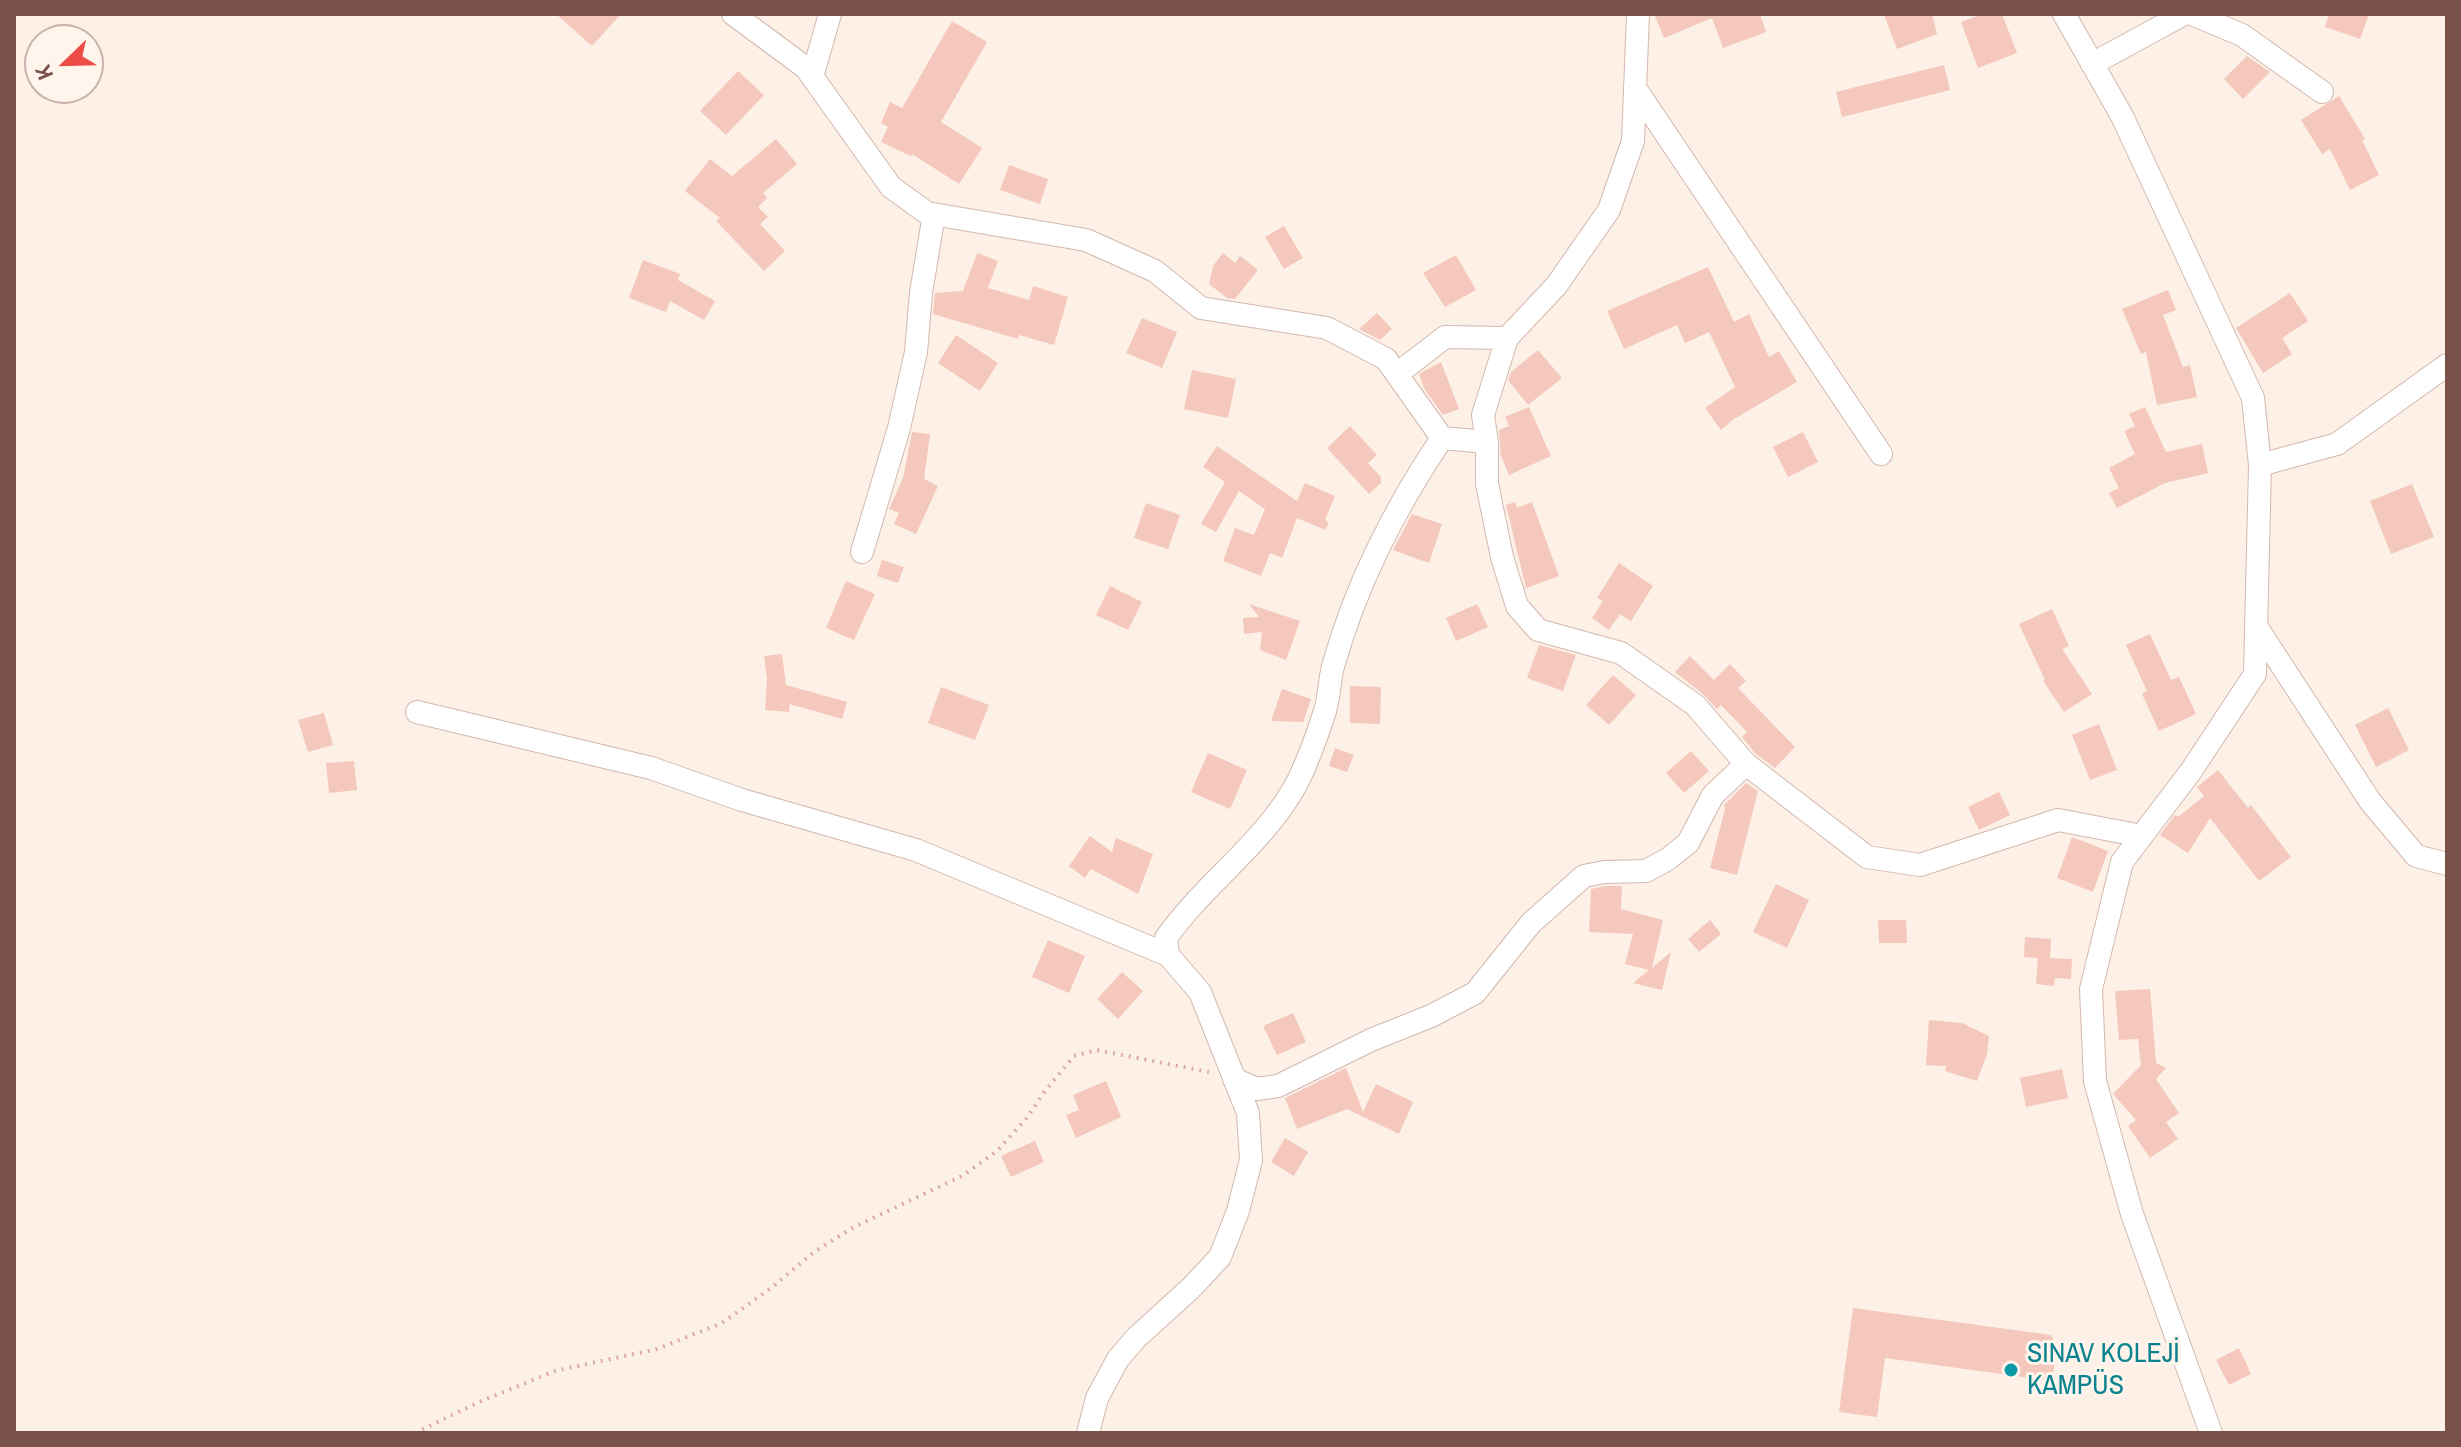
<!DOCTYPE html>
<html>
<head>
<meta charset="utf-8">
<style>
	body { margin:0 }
	#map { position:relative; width:2461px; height:1447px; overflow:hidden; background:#fdf0e6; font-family:"Archivo Narrow",sans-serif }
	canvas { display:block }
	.frame { position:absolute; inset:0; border:16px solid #785149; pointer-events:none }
	.north { position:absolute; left:24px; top:24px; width:80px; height:80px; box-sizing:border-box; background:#fff5ed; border:2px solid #c9b3ab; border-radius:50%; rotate:247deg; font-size:22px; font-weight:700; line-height:32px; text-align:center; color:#785149 }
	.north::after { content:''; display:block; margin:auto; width:28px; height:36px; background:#ed4c46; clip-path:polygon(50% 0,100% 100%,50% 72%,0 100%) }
</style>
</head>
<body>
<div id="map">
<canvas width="2461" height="1447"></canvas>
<div class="frame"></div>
<div class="north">K</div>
</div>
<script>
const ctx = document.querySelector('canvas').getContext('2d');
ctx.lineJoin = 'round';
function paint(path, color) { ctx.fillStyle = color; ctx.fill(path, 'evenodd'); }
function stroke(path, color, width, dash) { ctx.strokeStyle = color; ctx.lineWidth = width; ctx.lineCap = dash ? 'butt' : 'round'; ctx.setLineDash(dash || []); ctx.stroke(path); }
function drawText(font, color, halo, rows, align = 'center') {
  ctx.font = font + ' "Archivo Narrow",sans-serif'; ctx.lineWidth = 6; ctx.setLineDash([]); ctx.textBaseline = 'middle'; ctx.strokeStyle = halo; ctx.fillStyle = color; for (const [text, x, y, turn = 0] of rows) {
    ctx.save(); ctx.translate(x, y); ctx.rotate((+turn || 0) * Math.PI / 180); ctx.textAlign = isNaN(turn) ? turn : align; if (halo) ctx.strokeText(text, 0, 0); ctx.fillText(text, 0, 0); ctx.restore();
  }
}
const building = new Path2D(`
	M556 14H621L592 46Z
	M1654 14H1760L1766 32 1723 48 1712 18 1664 38Z
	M1884 14H1932L1937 34 1897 49Z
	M1982 14H2002L2017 53 1978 68 1961 22Z
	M2329 14H2369L2360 39 2325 27Z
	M952 21 987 42 941 122 982 148 959 184 912 154 911 156 881 142 888 127 881 123 890 102 902 108Z
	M2247 56 2270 72 2243 99 2224 79Z
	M1944 65 1950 90 1842 117 1836 92Z
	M738 71 764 95 726 135 700 111Z
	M2339 96 2365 139 2362 140 2379 175 2350 190 2330 149 2322 154 2301 120Z
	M776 139 797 164 763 193 767 198 758 207 768 217 760 224 785 251 764 271 716 221 720 218 685 191 710 159 732 176Z
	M1009 165 1048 179 1040 204 1000 190Z
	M1284 226 1303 258 1284 269 1265 237Z
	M977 253 998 261 988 288 1029 300 1033 286 1068 297 1054 345 1019 335 1018 339 933 314 935 293 963 291Z
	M1223 253 1235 263 1240 256 1258 270 1235 299 1227 298 1209 284 1213 266Z
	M1456 255 1476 290 1445 307 1423 273Z
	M643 260 680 274 678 280 715 301 704 320 670 301 666 312 629 298Z
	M1708 267 1734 322 1749 314 1769 357 1779 351 1797 382 1734 419 1721 430 1705 408 1735 387 1709 332 1685 343 1677 325 1624 349 1607 311Z
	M2168 290 2176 310 2163 315 2183 367 2190 365 2197 397 2157 405 2146 352 2141 354 2122 309Z
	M2290 293 2308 321 2282 338 2292 354 2263 373 2236 328Z
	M1377 313 1392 329 1380 340 1359 329Z
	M1142 318 1177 332 1162 368 1126 353Z
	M956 335 998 363 980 391 938 363Z
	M1538 350 1562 378 1528 405 1508 380 1511 372Z
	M1441 362 1459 409 1443 415 1425 390 1419 374Z
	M1192 370 1236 379 1228 418 1184 409Z
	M1529 407 1551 456 1509 475 1501 456 1499 430 1509 426 1505 417Z
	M2145 407 2166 452 2202 444 2208 473 2165 483 2117 508 2109 493 2119 488 2109 468 2135 454 2124 431 2135 426 2129 414Z
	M1350 426 1377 455 1368 463 1381 477V483L1369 494 1327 448Z
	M912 432 930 434 924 479 938 486 916 534 894 524 899 513 889 509 903 478Z
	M1803 432 1818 462 1788 477 1773 447Z
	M1217 446 1297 501 1305 483 1335 496 1325 520 1329 523 1325 530 1297 518 1282 558 1270 553 1261 576 1223 561 1235 528 1254 535 1265 509 1239 491 1216 532 1201 524 1225 482 1203 467Z
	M2412 484 2434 537 2391 554 2370 501Z
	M1515 502 1517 508 1532 502 1559 576 1526 588 1506 505Z
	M1146 503 1180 515 1168 549 1134 538Z
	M1412 514 1442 524 1429 563 1393 550Z
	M882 560 904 567 898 583 877 576Z
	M1619 563 1653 586 1631 621 1620 614 1609 630 1592 618 1603 601 1597 598Z
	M846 581 875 594 854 640 826 628Z
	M1110 586 1142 602 1128 630 1096 615Z
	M1249 604 1300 621 1286 660 1260 650 1262 632 1244 634 1243 618 1259 617Z
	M1477 604 1488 627 1456 641 1446 618Z
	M2052 609 2069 646 2062 649 2092 694 2064 712 2043 681 2045 680 2019 624Z
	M2150 634 2171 680 2179 677 2196 714 2159 731 2142 694 2147 691 2126 645Z
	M1539 645 1576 655 1563 691 1527 678Z
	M782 654 786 685 847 702 842 719 790 704 789 712 765 710 767 679 764 656Z
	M1690 656 1714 680 1730 664 1746 681 1738 688 1795 747 1775 768 1756 754 1742 737 1747 732 1721 705 1717 709 1703 694 1675 672Z
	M1613 675 1636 695 1609 725 1586 705Z
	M1350 686 1381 687 1380 724 1350 723Z
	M941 687 989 705 975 740 928 723Z
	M1282 689 1311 699 1303 722 1271 721Z
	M2388 708 2409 750 2376 767 2355 725Z
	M324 713 333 745 308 752 298 720Z
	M2099 724 2117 770 2090 780 2072 735Z
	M1335 748 1354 755 1347 772 1329 766Z
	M1691 751 1709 771 1684 793 1666 773Z
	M1208 753 1247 770 1230 809 1191 792Z
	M354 761 357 790 329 793 326 763Z
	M2218 770 2248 808 2251 805 2291 857 2259 881 2210 818 2188 853 2160 835 2175 815 2178 817 2204 796 2197 787Z
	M1746 783 1758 791 1737 875 1710 868 1725 809 1724 805Z
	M1999 792 2010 815 1979 830 1968 807Z
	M1090 836 1112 852 1116 838 1153 854 1138 894 1091 869 1085 878 1069 866Z
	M2072 837 2108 851 2093 892 2057 878Z
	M1776 884 1809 900 1787 948 1753 932Z
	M1606 886H1622L1621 909 1663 920 1652 968 1671 952 1662 990 1633 983 1649 970 1625 964 1633 934 1589 932 1591 889Z
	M1710 920 1721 934 1699 952 1688 939Z
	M1878 920H1906L1907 943H1879Z
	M2025 937 2051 939 2050 958 2072 959 2071 979 2055 978 2054 986 2036 984 2038 958 2024 957Z
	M1048 940 1085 956 1069 993 1032 977Z
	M1122 972 1143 991 1118 1019 1097 999Z
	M2150 989 2156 1063 2166 1068 2156 1079 2179 1113 2166 1122 2178 1139 2150 1158 2128 1126 2136 1120 2113 1094 2141 1065 2138 1039 2119 1040 2115 991Z
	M1293 1013 1306 1042 1277 1055 1263 1026Z
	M1929 1020 1962 1023 1989 1036 1987 1054 1977 1081 1945 1071 1946 1066 1926 1065Z
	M1346 1068 1363 1112 1376 1084 1413 1102 1399 1134 1347 1109 1297 1129 1285 1098Z
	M2062 1069 2068 1098 2026 1107 2020 1078Z
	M1106 1081 1121 1117 1076 1138 1066 1115 1079 1110 1073 1095Z
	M1285 1138 1308 1152 1294 1176 1271 1162Z
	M1035 1141 1044 1162 1011 1177 1001 1156Z
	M1853 1308 2051 1335 2057 1346 2052 1381 1885 1358 1877 1417 1839 1412Z
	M2239 1348 2251 1374 2229 1385 2216 1360Z`);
const path = new Path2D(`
	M415 1433 479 1402 555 1371 657 1349 722 1323 770 1289 814 1252 854 1227 962 1176 997 1151 1026 1119 1045 1091 1074 1056 1097 1050 1209 1072`);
const minor = new Path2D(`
	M733 14 806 68 891 187 927 213 1086 240 1155 271 1201 308 1327 328 1386 359 1442 438 1487 442
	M1638 14 1633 141 1609 210 1556 286 1507 338 1483 415 1487 442V484L1502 557 1517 606 1538 630 1621 653 1695 705 1746 764 1867 857 1920 865 2058 820 2142 836
	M2064 14 2122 116 2253 398 2260 465 2255 674 2191 771 2122 862 2091 989 2095 1081 2132 1214 2211 1433
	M2192 14 2242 35 2322 92
	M2092 64 2184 14
	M812 77 830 14
	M1635 88 1881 454
	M1397 374 1445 337 1507 338
	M2260 465 2337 444 2447 365
	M862 552 899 428 916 352 921 293 934 214
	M2256 626 2370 801 2416 856 2447 864
	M417 712 651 768 742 800 916 850 1168 955
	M1234 1079 1257 1089 1278 1086 1371 1040 1431 1016 1475 993 1531 923 1584 876 1604 872 1646 871 1668 859 1688 843 1713 795 1746 764
	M1088 1433 1097 1398 1118 1359 1136 1338 1191 1288 1220 1257 1238 1211 1251 1160 1248 1113 1200 992 1168 955 1166 938C1206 881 1267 842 1299 779 1309 758 1318 733 1325 711 1330 695 1329 678 1334 663 1357 582 1395 508 1442 438`);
const markers = [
	[2011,1370,8,"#0f9aa8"]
];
const cultureNames = [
	["SINAV KOLEJİ",2027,1354],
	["KAMPÜS",2027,1386]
];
paint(building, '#f4c8bc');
stroke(minor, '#d2b8ae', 24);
stroke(path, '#daab9f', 4, [2, 6]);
stroke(minor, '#fff', 22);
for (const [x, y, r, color] of markers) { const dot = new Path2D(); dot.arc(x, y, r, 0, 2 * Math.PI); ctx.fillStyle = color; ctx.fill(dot); stroke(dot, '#fff5ed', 3); }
drawText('28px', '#0d838f', '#fff5ed', cultureNames, 'left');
</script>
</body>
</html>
